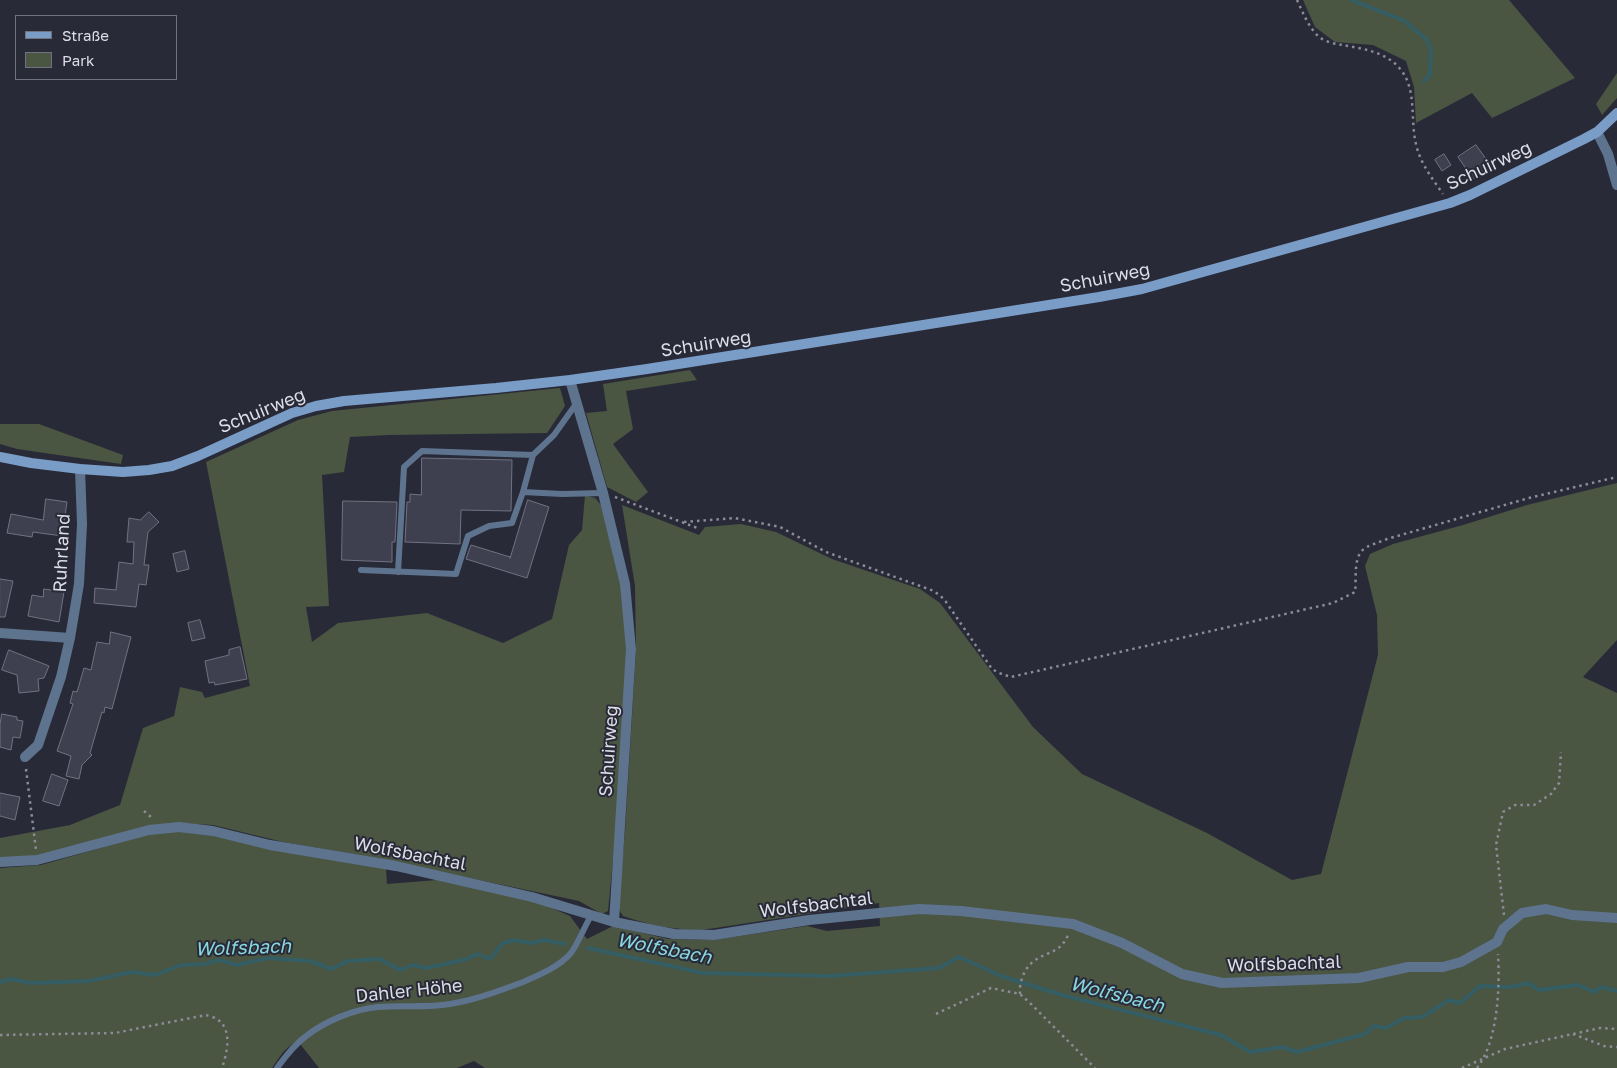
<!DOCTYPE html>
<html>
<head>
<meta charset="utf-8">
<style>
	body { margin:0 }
	#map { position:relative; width:1617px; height:1068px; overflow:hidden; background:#292a38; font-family:"Golos Text",sans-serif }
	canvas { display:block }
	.legend { position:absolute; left:15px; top:15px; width:162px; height:65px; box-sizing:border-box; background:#292a38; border:1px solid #71727e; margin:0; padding:6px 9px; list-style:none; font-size:15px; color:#dcdde6 }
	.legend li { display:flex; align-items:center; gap:10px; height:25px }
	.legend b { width:25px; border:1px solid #71727e }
</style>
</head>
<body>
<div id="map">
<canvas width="1617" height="1068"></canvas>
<ul class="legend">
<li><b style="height:6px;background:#7a9dc7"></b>Straße</li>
<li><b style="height:14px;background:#4a5542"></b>Park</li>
</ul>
</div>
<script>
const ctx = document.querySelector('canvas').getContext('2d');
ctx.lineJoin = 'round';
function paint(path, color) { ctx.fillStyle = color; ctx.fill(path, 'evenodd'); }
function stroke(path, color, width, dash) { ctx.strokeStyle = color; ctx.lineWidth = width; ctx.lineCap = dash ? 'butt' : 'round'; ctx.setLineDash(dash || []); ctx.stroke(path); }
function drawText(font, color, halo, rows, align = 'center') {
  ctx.font = font + ' "Golos Text",sans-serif'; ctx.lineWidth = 4; ctx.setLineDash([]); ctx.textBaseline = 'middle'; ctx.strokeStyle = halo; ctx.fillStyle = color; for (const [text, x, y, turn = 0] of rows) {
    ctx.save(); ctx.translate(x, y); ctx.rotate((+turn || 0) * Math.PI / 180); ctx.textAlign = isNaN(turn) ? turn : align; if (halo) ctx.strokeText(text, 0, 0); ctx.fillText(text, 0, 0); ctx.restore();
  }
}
const green = new Path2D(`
	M1303 0H1509L1575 78 1492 118 1472 93 1416 123 1414 87 1406 61 1373 45 1335 42 1315 27Z
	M1617 73V98L1602 115 1596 104Z
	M690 370 697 380 626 391 633 429 613 444 648 492 636 502 607 487 586 413 607 411 603 384Z
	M560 388 565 406 547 433 389 435 350 437 344 472 322 475 329 606 306 607 312 642 338 623 427 613 503 643 552 619 569 545 582 530 585 495 595 498 602 506 622 588 627 649 615 839 608 911 602 914 579 901 375 858 283 842 213 825 177 823 47 855 0 859V838L70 825 120 805 143 728 174 716 180 687 202 692 205 698 250 686 206 462 298 420 332 411Z
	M0 424H39L123 455 121 464 17 449 0 444Z
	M1617 483V640L1583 677 1617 693V1068H485L474 1061 457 1068H319L297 1040 283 1052 272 1068H0V868L41 865 150 834 180 831 211 834 386 869 387 884 437 880 536 901 570 916 587 939 613 926 668 939 713 940 807 926 827 931 880 926 879 903 702 930C674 930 649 925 623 916L618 908 625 831 636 650 635 586 622 505 699 535 705 527 741 524 776 532 832 559 920 589 940 603 1033 727 1082 774 1207 833 1292 880 1321 874 1378 655 1377 615 1365 566 1370 554 1393 544 1463 525 1527 505Z`);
const stream = new Path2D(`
	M1351 0 1405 21 1427 40 1431 51 1430 75 1424 81
	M588 948 703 973 830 976 939 968 959 957 1001 976 1062 995 1221 1035 1250 1052 1282 1047 1297 1052 1365 1034 1374 1026 1386 1028 1404 1018 1422 1017 1449 1000 1460 1003 1480 986 1512 987 1528 983 1539 990 1578 985 1595 992 1601 987 1617 991
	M0 982 10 979 32 983 89 981 132 972 155 975 181 965 205 964 219 960 237 965 268 958 310 961 332 969 347 961 380 959 400 970 413 965 427 968 467 959 477 954 490 959 503 943 514 940 530 943 545 940 565 944`);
const building = new Path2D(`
	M1476 145 1491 166 1473 179 1458 157Z
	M1444 154 1451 165 1442 171 1435 160Z
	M422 458 512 460 511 511 461 510 460 544 405 542 407 502H410V494L421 495Z
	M46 499 67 502 62 536 33 532 32 537 7 533 11 514 43 520Z
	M528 500 549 507 527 578 466 559 471 545 510 557V558Z
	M343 501 397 502 395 542H392V562L342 560Z
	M149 512 159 522 148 532 144 565H149L146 585 139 584 136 607 94 603 95 588 116 590 119 562 133 564 134 542H127L129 518 140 520Z
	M185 551 189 569 177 572 173 554Z
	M0 579 13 581 5 617H0Z
	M44 589 64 592 59 622 28 616 32 595 43 597Z
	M200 620 205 638 192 641 188 623Z
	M111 632 131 637 112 709 105 707 104 713 102 712 90 753 92 755 82 765 79 779 66 776 71 756 57 751 73 704 70 703 73 691 77 692 84 668 91 670 97 642 109 644Z
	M240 647 247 679 215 685 214 682 209 683 205 661 229 655V650Z
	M9 650 49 666 44 678 38 679 39 691 19 693 17 675 2 670Z
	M2 714 17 717V720L23 721 20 738 13 737 11 750 0 747V725Z
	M52 774 68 780 59 806 43 801Z
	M0 793 20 797 15 820 0 816Z`);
const path = new Path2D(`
	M1297 0C1303 13 1308 26 1318 36 1325 42 1335 44 1343 45 1364 49 1387 52 1401 70 1417 90 1410 120 1416 144 1420 163 1432 178 1443 194
	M615 497 700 529
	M684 522 735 518 780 527 826 552 934 591 944 599 992 669 999 673 1011 677 1333 603 1355 592C1357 578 1352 554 1367 547 1373 544 1380 542 1387 539L1529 498 1617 477
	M26 769 36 850
	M144 811 152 818
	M1504 915 1496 845 1503 812 1515 805H1534L1551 794 1559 783 1561 752
	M1020 994C1019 983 1024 968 1034 961 1047 951 1060 954 1068 935
	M936 1014 991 988 1020 994 1031 1004 1095 1068
	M1573 1034 1604 1046 1617 1047
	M0 1035 115 1033 206 1015C209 1016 214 1017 217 1019 233 1030 227 1053 222 1068
	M1462 1068 1505 1049 1600 1028 1617 1029
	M1477 1068C1498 1041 1500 987 1498 954`);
const lane = new Path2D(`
	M523 492 562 494 603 493
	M361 570 456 574 468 536 489 526 512 523 523 492 533 455 554 435 576 404
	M398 572 404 467 422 451 533 455
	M277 1068C285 1057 294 1045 305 1037 323 1022 354 1009 378 1007 402 1005 426 1008 450 1004 475 1000 499 991 523 982 539 975 559 967 571 953 579 942 584 927 591 916`);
const street = new Path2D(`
	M1597 132 1608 154 1617 185
	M570 380 603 493 625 584 631 649 614 922
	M0 633 70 638
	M25 757 38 745 61 677 70 638 79 584 82 524 80 469
	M0 862 37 860 149 830 179 827 213 831 270 845 396 866 532 897 614 922 674 934 714 935 809 920 919 909 961 911 1073 924 1122 943 1182 974 1222 983 1359 978 1408 967H1443L1461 962 1497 942 1503 929 1522 913 1546 909 1572 915 1617 918`);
const secondary = new Path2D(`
	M0 457 31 463 80 469 123 472 149 470 172 466 198 456 292 413 316 406 344 401 496 388 570 380 647 369 1099 297 1142 289 1450 203 1470 195 1584 139 1597 132 1617 113`);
const streetNames = [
	["Schuirweg",1489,166,-25],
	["Schuirweg",1105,278,-11],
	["Schuirweg",706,344,-9],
	["Schuirweg",262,411,-22],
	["Ruhrland",62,553,-87],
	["Schuirweg",609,751,-86],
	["Wolfsbachtal",410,854,11],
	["Wolfsbachtal",816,905,-7],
	["Wolfsbachtal",1284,964,-2],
	["Dahler Höhe",409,991,-6]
];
const waterNames = [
	["Wolfsbach",243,948,-2],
	["Wolfsbach",664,949,11],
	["Wolfsbach",1117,995,14]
];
paint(green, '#4a5542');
stroke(stream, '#345e63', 4);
paint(building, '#3f404f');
stroke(building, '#707282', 1);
stroke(path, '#8b8c97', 2.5, [2.5, 4]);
stroke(lane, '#5e748e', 6);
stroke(street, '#5e748e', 10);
stroke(secondary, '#7a9dc7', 10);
drawText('18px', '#dcdde6', '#292a38', streetNames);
drawText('italic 19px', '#88d6e0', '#292a38', waterNames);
</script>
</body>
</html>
